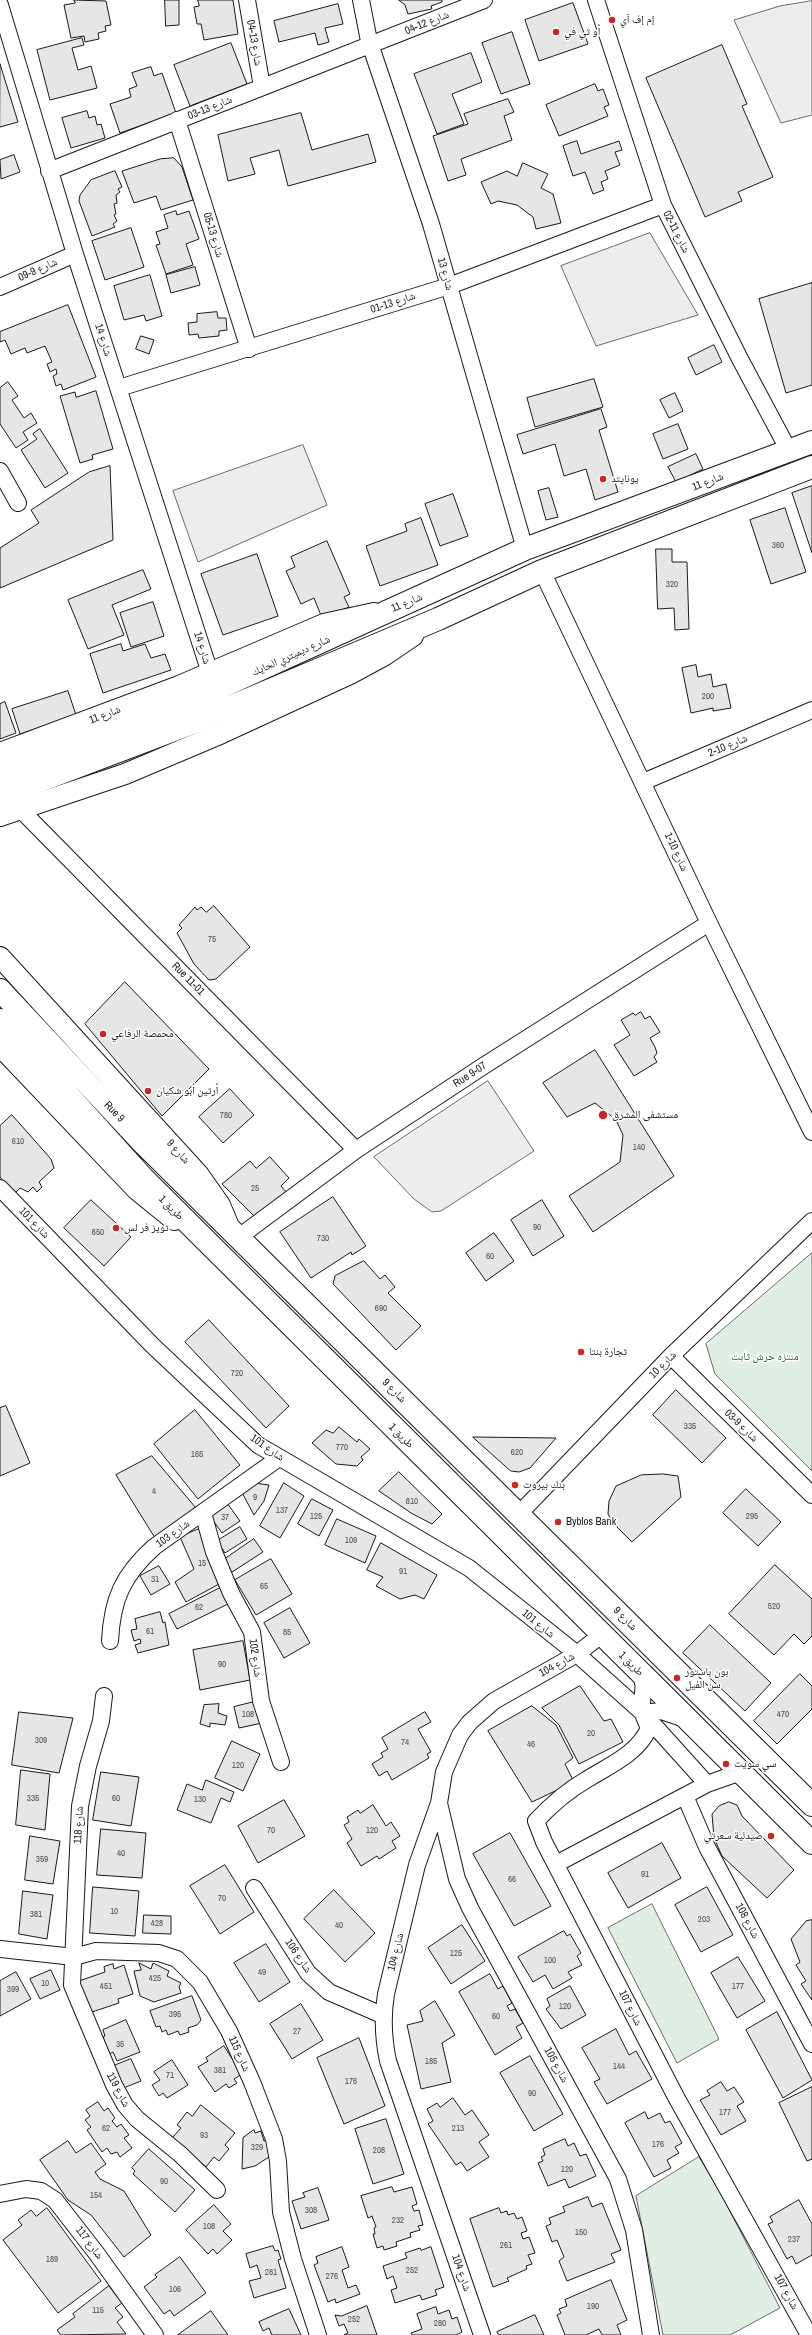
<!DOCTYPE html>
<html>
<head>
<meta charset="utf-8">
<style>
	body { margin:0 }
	canvas { display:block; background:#fff }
</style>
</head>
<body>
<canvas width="812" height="2335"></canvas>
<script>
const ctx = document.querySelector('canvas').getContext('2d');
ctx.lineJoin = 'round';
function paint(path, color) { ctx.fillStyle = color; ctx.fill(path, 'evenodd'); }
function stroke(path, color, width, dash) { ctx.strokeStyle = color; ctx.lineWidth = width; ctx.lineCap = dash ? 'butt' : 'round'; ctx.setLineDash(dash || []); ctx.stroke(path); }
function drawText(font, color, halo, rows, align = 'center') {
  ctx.font = font + ' "Archivo Narrow","Noto Naskh Arabic",sans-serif'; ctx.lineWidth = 3; ctx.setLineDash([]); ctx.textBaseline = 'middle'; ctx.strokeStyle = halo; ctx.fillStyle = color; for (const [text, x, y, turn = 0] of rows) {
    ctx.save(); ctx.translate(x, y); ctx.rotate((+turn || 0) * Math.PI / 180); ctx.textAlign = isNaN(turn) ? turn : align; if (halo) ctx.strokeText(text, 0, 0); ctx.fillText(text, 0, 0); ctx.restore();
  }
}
const green = new Path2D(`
	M812 1253V1471L715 1374 706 1344Z
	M652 1904 719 2039 677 2063 608 1928Z
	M699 2157 719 2190 780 2308 730 2335H663L636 2196Z`);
const parking = new Path2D(`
	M812 1V115L781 123 734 20 780 6Z
	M650 233 698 315 596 346 561 266Z
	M303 445 327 505 198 562 173 491Z
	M488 1081 534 1151 441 1211 432 1212 414 1199 374 1157Z`);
const building = new Path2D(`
	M74 0 106 1 111 25 105 26 106 31 98 33 99 39 85 42 84 36 71 38 64 5 75 3Z
	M165 0H179V25L166 26Z
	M198 0H233L238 34 204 40 201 24H197L194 7 199 6Z
	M399 0H442V2L431 6 432 9 408 14 405 5Z
	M573 3 588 44 539 61 525 20Z
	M338 4 343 24 325 28 329 42 318 45 315 33 279 42 274 21Z
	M512 32 530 84 501 94 482 43Z
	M82 38 84 45 72 48 78 70 91 66 97 88 50 100 37 50Z
	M231 43 247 84 190 106 174 65Z
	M722 45 747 104 742 106 773 177 738 192 742 201 705 217 646 78Z
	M471 53 482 82 452 94 464 124 437 134 414 74Z
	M0 64 18 122 0 127Z
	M151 67 154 76 162 73 176 113 120 133 110 104 131 97 129 89 137 86 132 73Z
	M595 84 598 91 603 89 609 105 604 107 608 116 559 136 546 105Z
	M508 99 514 112 504 116 512 140 461 159 466 175 448 181 433 136 468 124 464 114Z
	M87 111 89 118 95 116 97 125 101 124 105 138 71 148 62 118Z
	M301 113 312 150 368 134 376 162 288 186 279 150 250 158 255 174 228 181 218 135Z
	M577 141 581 154 619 141 622 150 615 152 620 165 605 171 608 179 601 182 604 190 593 194 585 172 573 176 563 146Z
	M14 155 20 172 1 179 0 160Z
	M174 158 182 167 193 200 161 210 156 196 134 203 122 171 160 159Z
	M523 163 548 174 541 188 553 194 561 223 536 229 533 217 517 205 498 201 491 204 481 182 507 171 517 176Z
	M115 171 122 187 118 189 120 192 116 195 117 203 114 204 116 214 114 215 117 221 113 224 115 227 92 236 79 201 80 195 91 180Z
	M176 211 177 215 189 211 199 239 186 244 193 265 166 274 156 245 160 244 156 232 168 228 164 215Z
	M131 228 144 267 105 280 92 241Z
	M195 267 200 285 171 293 166 275Z
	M150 275 162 316 146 321 144 315 124 320 114 286Z
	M812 283V385L786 393 759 299Z
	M68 305 96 377 63 390 61 384 56 386 53 376 57 374 56 369 50 372 47 364 52 362 45 346 27 353 25 348 11 354 5 340 0 342V332Z
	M217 312 218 318H226L227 330 219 331V336L199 338 198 334 189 335 188 323 197 322V314Z
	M141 336 154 340 149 354 136 349Z
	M714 345 722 362 696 375 688 358Z
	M594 379 603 407 535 427 527 398Z
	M8 382 18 396 12 400 24 418 31 413 37 423 23 432 28 440 16 448 0 424V388Z
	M96 391 113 449 92 455 93 459 80 463 60 396 75 392 76 397Z
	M675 393 683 411 669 418 660 400Z
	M601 409 607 427 599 430 618 492 595 500 586 469 564 476 555 444 523 454 517 435Z
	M678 424 688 449 663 459 653 434Z
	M40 429 68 473 45 488 21 450 37 439 33 434Z
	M696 454 703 469 676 482 668 467Z
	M110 466 113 540 0 588V548L39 523 31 510 89 472Z
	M812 486V553L792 493Z
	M549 488 558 517 546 520 538 491Z
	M453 494 468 536 440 546 425 504Z
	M785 508 806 572 771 584 750 520Z
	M421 518 438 565 380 586 366 546 407 531 405 524Z
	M327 541 350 594 344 597 349 607 322 618 314 598 301 604 286 571 295 567 291 557Z
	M656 549H672V562H687L689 629 675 630 674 608 658 609Z
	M257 554 278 616 223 635 201 574Z
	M143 570 151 589 112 605 124 635 88 649 68 600Z
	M153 602 164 636 131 647 120 613Z
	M121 644 123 651 145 644 151 658 165 654 171 670 103 693 90 654Z
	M696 665 698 677 711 674 713 687 726 684 731 708 713 711V708L691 713 682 668Z
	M68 691 76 715 20 734 12 709Z
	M5 702 16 733 0 739V704Z
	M214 906 250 947 216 979 209 980 194 964 177 933 182 928 179 925 195 907 197 910 201 907 206 912Z
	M125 982 209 1069 162 1116 85 1024Z
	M641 1012 645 1019 650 1016 660 1032 650 1038 655 1047 657 1053 654 1057 657 1062 634 1076 614 1045 630 1035 621 1020 633 1013 635 1015Z
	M595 1050 674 1176 593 1232 569 1196 620 1162 623 1135 616 1120 595 1103 567 1117 543 1083Z
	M230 1089 254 1115 223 1143 199 1117Z
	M12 1115 51 1159 54 1168 39 1182 42 1187 37 1192 33 1187 28 1192 20 1188 13 1195 0 1177V1126Z
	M270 1157 289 1178 281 1186 286 1192 256 1218 222 1184 250 1161 256 1168Z
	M333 1197 366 1246 352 1255 351 1252 311 1278 280 1232Z
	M91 1200 131 1237 104 1266 64 1228Z
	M542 1200 564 1236 533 1256 511 1220Z
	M494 1233 514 1261 486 1281 466 1253Z
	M364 1261 380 1279 385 1275 395 1287 388 1293 421 1326 396 1350 333 1284 335 1276Z
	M209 1320 289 1406 266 1428 185 1342Z
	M676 1390 726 1438 702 1463 653 1415Z
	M6 1406 30 1463 0 1476V1408Z
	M195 1410 240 1465 198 1499 154 1444Z
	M339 1427 357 1442 359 1439 370 1449 361 1457 363 1460 357 1466 336 1464 312 1443 326 1430 333 1433Z
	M473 1437 556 1438 530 1468 519 1472 511 1471Z
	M152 1456 196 1508 155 1538 116 1475Z
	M399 1472 442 1514 432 1524 411 1513 379 1491Z
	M663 1474 678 1476 681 1497 632 1542 613 1523 608 1514 609 1501 616 1486 641 1475Z
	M254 1483 269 1485 264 1501 254 1515 240 1489Z
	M284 1483 304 1496 280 1538 260 1526Z
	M746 1489 781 1522 758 1546 723 1513Z
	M312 1499 333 1510 319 1536 298 1524Z
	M227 1503 240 1521 222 1533 209 1515Z
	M337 1519 376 1536 365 1563 325 1545Z
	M240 1527 247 1539 225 1553 217 1541Z
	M199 1529 219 1584 186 1602 175 1582 194 1569 180 1537Z
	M254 1539 263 1552 229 1574 222 1561Z
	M381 1543 437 1575 424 1599 415 1595 400 1599 376 1586 383 1577 367 1570Z
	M271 1559 292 1594 256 1615 235 1580Z
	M775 1565 812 1599V1636L804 1644 794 1634 774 1655 729 1614Z
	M159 1566 170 1584 151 1595 140 1576Z
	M222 1587 230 1603 177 1629 169 1614Z
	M290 1608 310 1643 284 1658 264 1623Z
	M160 1612 163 1623 165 1622 169 1645 138 1653 135 1645 141 1643 140 1639 134 1641 131 1630 137 1629 135 1619Z
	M710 1625 771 1683 745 1711 683 1653Z
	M243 1641 250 1680 200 1690 193 1650Z
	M800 1674 812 1686V1709L777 1744 754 1721Z
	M580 1686 604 1721 611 1719 623 1742 579 1764 559 1725 542 1708Z
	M258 1701 262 1723 239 1728 234 1707Z
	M219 1704 218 1713 227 1716 225 1725 210 1723V1727L200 1724 204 1705Z
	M532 1706 556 1725 573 1758 565 1764 574 1782 532 1802 488 1731Z
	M19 1712 73 1718 59 1773 12 1765Z
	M425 1712 431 1722 418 1729 431 1752 427 1754 429 1758 392 1780 387 1771 379 1776 372 1764 383 1757 381 1753 388 1749 382 1738Z
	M232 1741 260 1754 243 1791 215 1778Z
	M21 1770 50 1774 45 1830 16 1825Z
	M101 1772 139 1777 131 1826 93 1820Z
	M206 1780 234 1792 230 1802 221 1798 211 1823 177 1810 187 1784 202 1790Z
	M284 1800 305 1836 258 1863 238 1826Z
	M729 1802 737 1805 742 1816 794 1870 767 1898 722 1856 714 1838 712 1814 719 1806Z
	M373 1805 386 1826 391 1822 400 1836 392 1841 396 1848 379 1859 377 1856 361 1866 347 1843 352 1839 344 1825 349 1822 347 1817 358 1810 360 1813Z
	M101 1829 146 1833 142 1878 97 1875Z
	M510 1833 551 1906 514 1926 473 1854Z
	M30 1836 60 1841 53 1884 25 1880Z
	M662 1843 681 1878 628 1908 608 1873Z
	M225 1865 254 1912 220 1934 190 1886Z
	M93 1887 139 1891 135 1936 90 1933Z
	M707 1887 733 1935 701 1952 675 1905Z
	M334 1890 375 1933 345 1962 304 1919Z
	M23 1891 53 1895 47 1939 19 1934Z
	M144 1915 171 1916V1934L143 1933Z
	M812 1920V2000L801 1984 806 1981 796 1965 800 1962 791 1939 806 1921Z
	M462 1925 485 1961 451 1984 428 1948Z
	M564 1931 567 1936 570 1934 581 1953 577 1956 582 1965 568 1972 572 1978 553 1989 545 1975 533 1982 518 1957Z
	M266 1944 290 1982 259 2002 234 1963Z
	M738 1957 765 2001 737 2018 711 1973Z
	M139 1963 151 1969 153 1963 169 1971 167 1976 181 1983 179 1987 181 1993 154 2002 140 1996 134 1971 141 1970Z
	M113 1964 114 1969 124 1965 133 1994 118 1999 119 2003 89 2013 79 1981 105 1972 104 1967Z
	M51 1970 60 1990 40 1999 30 1979Z
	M16 1972 31 1999 0 2016V1981Z
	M490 1974 498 1989 503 1986 512 2003 507 2006 510 2011 515 2009 523 2023 516 2027 522 2038 495 2055 459 1992Z
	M570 1986 586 2015 561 2029 546 2009 550 2006 547 1999Z
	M192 1996 201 2020 197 2025 188 2028 189 2032 180 2035 178 2031 168 2035 166 2030 162 2032 160 2026 156 2027 150 2011Z
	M435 2001 455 2035 442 2043 451 2082 421 2089 407 2025 423 2021 420 2011Z
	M301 2004 323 2040 292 2059 270 2024Z
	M777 2012 812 2080 783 2098 746 2030Z
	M126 2020 140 2052 117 2061 113 2052 108 2055 101 2038 105 2036 103 2030Z
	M616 2029 629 2055 636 2051 652 2079 607 2104 594 2082 600 2079 582 2048Z
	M359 2038 385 2106 344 2124 317 2058Z
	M224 2046 242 2074 234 2079 237 2083 229 2088 226 2084 215 2092 198 2067 208 2061 206 2058Z
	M530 2056 563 2114 534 2131 500 2073Z
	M131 2059 141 2081 121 2089 111 2067Z
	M172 2060 188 2085 167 2098 163 2093 159 2096 152 2085 160 2080 154 2072Z
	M721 2082 727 2091 734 2087 744 2102 737 2106 746 2121 721 2135 700 2100 710 2095 707 2091Z
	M812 2087V2159L807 2161 779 2103Z
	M453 2098 465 2115 472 2110 489 2135 479 2142 489 2157 467 2171 461 2162 456 2165 428 2124 433 2121 427 2109 437 2103 440 2107Z
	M98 2102 104 2111 108 2108 115 2118 112 2121 117 2127 121 2124 129 2135 124 2138 132 2148 120 2157 117 2152 111 2154 107 2148 102 2152 87 2130 91 2127 85 2120 90 2116 86 2110Z
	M201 2105 235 2133 225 2145 229 2149 219 2161 214 2157 206 2167 172 2138 181 2128 177 2125 187 2112 192 2116Z
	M645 2112 648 2119 660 2113 665 2123 670 2121 682 2143 675 2147 679 2153 667 2160 671 2168 654 2177 625 2123Z
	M386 2119 404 2174 373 2184 355 2129Z
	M254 2130 255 2133 261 2131 264 2141 268 2140 272 2155 255 2166 242 2169 243 2138Z
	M565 2139 568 2146 574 2143 580 2156 586 2154 596 2176 569 2188 565 2179 548 2186 538 2163 543 2161 541 2157 545 2155 543 2149Z
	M68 2141 76 2153 91 2143 106 2164 95 2172 100 2179 124 2191 151 2235 124 2257 91 2215 68 2200 40 2160Z
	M149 2149 195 2190 175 2212 133 2174 135 2171 132 2168Z
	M392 2187 394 2192 412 2187 417 2204 412 2206 414 2211 419 2210 423 2225 418 2226 420 2230 410 2233 411 2237 396 2242 397 2246 384 2250 383 2246 377 2248 373 2234H375L374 2228 376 2227 372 2216 368 2218 361 2196Z
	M318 2188 329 2220 301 2229 292 2201 305 2197 303 2193Z
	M588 2197 592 2207 602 2203 621 2250 611 2254 615 2262 567 2281 559 2261 564 2257 557 2240 552 2242 546 2226 551 2224 549 2218 565 2212 563 2207Z
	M799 2200 812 2224V2255L796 2264 792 2256 787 2259 768 2224 773 2222 770 2217Z
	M214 2205 231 2224 223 2231 232 2240 217 2254 213 2249 208 2254 186 2230Z
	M47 2208 101 2281 58 2313 3 2240 22 2225 18 2220 31 2210 36 2216Z
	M499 2208 501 2213 507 2211 508 2215 514 2213 517 2219 522 2217 527 2231 521 2233 523 2239 529 2237 535 2253 528 2255 532 2264 526 2266 527 2269 507 2278 509 2281 493 2287 470 2219Z
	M273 2246 275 2251 278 2250 281 2259 278 2260 286 2288 254 2298 249 2281 261 2278 257 2265 250 2268 246 2254Z
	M342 2247 349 2267 342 2270 348 2288 356 2285 360 2294 336 2303 335 2299 328 2302 314 2265 318 2263 316 2257Z
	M431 2247 444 2287 435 2290 437 2295 422 2300 420 2295 395 2303 391 2290 397 2288 393 2276 387 2279 383 2266 407 2258 405 2253 420 2248 421 2250Z
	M180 2257 206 2293 174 2316 170 2310 164 2314 144 2287 157 2277 155 2275Z
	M611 2280 627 2320 617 2325 621 2335H602L599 2329 586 2335H565L557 2315 561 2313 559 2309 567 2306 565 2300Z
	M109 2286 122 2303 115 2308 123 2317 117 2322 126 2334 61 2335 57 2330 75 2317 73 2314Z
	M367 2306 377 2335H344L348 2333 344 2324 339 2326 335 2315 341 2316Z
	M436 2307 438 2314 449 2310 452 2319 457 2317 462 2332 456 2335H412L411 2333 422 2329 417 2314Z
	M289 2309 301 2335H272L269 2328 263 2331 259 2322Z
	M211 2311 228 2335H178Z
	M535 2315 544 2335H499L497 2332Z`);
const minor = new Path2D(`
	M247 0 262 87
	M361 0 369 41 431 224 525 549
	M596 0 663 205 740 359 789 451
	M0 5 75 254 210 673
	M177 120 249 349
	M49 171 484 0
	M0 287 75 254
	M119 388 449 286 663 205
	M0 471 18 503
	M542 571 709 923 812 1132
	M643 782 812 710
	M19 808 356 1150
	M0 1188 152 1345 258 1445 469 1568 577 1654 643 1713 707 1784
	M239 1237 356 1150 485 1065 709 923
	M671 1356 812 1495
	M203 1513 214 1552 231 1593 252 1632 261 1701 281 1762
	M519 1514 671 1356 812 1221
	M110 1641C112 1599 123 1575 154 1547L279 1458
	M640 1673C648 1690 639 1697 643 1713 644 1718 647 1723 649 1728 638 1754 608 1766 586 1780 567 1791 551 1805 536 1821L544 1842 676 2097 809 2335
	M104 1696 101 1721 88 1766 80 1806 72 1985 114 2085 125 2105 137 2119 180 2154 217 2190
	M643 1713 661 1711 685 1719
	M685 1796 707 1847 812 2044
	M439 1803 457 1879 470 1908 618 2179 634 2230 651 2335
	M556 1864 707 1784 741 1772
	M254 1888 308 1973 329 1992 382 2015
	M0 1949 74 1957 96 1951 159 1953 177 1959 200 1982 229 2031 252 2082 274 2139 278 2161 281 2212 293 2259 318 2335
	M0 2194 26 2189 41 2191 55 2200 97 2254 155 2335
	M482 2335 388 2061C383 2037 382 2018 386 1994L417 1865 439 1803 444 1772 460 1735 470 1722 494 1701 577 1654 601 1635`);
const tertiary = new Path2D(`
	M0 753 179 686 324 624 374 613
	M0 816 125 774 222 733 350 674 385 655 413 636
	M0 957 199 1175 220 1205 228 1224
	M0 1046 137 1190 174 1220`);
const secondary = new Path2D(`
	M0 773 188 702 525 549 812 442
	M0 796 195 722 438 619 542 571 812 467
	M0 990 143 1143 812 1805
	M0 1020 143 1178 812 1843`);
const markers = [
	[612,20,4,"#c62828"],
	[556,32,4,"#c62828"],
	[603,479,4,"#c62828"],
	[103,1034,4,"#c62828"],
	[148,1091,4,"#c62828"],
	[603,1115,5,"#c62828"],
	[116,1228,4,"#c62828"],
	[581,1352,4,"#c62828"],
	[515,1485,4,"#c62828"],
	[558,1522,4,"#c62828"],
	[677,1678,4,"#c62828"],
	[726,1764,4,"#c62828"],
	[771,1836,4,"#c62828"]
];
const numberNames = [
	["360",778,546],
	["320",672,585],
	["200",708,697],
	["75",212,940],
	["780",226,1116],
	["610",18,1142],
	["140",639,1148],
	["25",255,1189],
	["90",537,1228],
	["650",98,1233],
	["730",323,1239],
	["60",490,1257],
	["690",381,1309],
	["720",237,1374],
	["335",690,1427],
	["770",342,1448],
	["620",517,1453],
	["165",197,1455],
	["4",154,1492],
	["9",255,1498],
	["810",412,1502],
	["137",282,1511],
	["125",316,1517],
	["295",752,1517],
	["37",225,1518],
	["109",351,1541],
	["15",202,1564],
	["91",403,1572],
	["31",155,1580],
	["65",264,1587],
	["520",774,1607],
	["62",199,1608],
	["61",150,1632],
	["85",287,1633],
	["90",222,1665],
	["108",248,1715],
	["470",783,1715],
	["20",591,1734],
	["309",41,1741],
	["74",405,1743],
	["46",531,1745],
	["120",238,1766],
	["335",33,1799],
	["60",116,1799],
	["130",200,1800],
	["70",271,1831],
	["120",372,1831],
	["40",121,1854],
	["359",42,1860],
	["91",645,1875],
	["66",512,1880],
	["70",222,1899],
	["10",114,1912],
	["381",36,1915],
	["203",704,1920],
	["428",157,1924],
	["40",339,1926],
	["125",456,1954],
	["100",550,1961],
	["49",262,1973],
	["425",155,1979],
	["10",45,1984],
	["451",106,1987],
	["177",738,1987],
	["399",13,1990],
	["120",565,2007],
	["395",175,2015],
	["60",496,2017],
	["27",297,2032],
	["35",120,2045],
	["185",431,2062],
	["144",619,2067],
	["381",220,2071],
	["71",170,2076],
	["176",351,2082],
	["90",532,2094],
	["177",725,2113],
	["62",106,2129],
	["213",458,2129],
	["93",204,2136],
	["176",658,2145],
	["329",257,2148],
	["208",379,2151],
	["120",567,2170],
	["90",164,2182],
	["154",96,2196],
	["308",311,2211],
	["232",398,2221],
	["108",209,2227],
	["150",581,2233],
	["237",794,2240],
	["261",506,2246],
	["189",52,2260],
	["252",412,2271],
	["281",271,2273],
	["276",332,2277],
	["106",175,2290],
	["190",593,2307],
	["115",98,2311],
	["252",354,2320],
	["280",440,2324]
];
const poiNames = [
	["إم إف آي",620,20],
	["أو تي في",564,32],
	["يونايتد",611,479],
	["محمصة الرفاعي",111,1034],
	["أرتين أبو شكيان",156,1091],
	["مستشفى المشرق",612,1115],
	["تويز فر لس",124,1228],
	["تجارة بنتا",589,1352],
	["بنك بيروت",523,1485],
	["Byblos Bank",566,1522],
	["بون باستور",685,1672],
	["سن الفيل",685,1685],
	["سي سويت",734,1764],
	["صيدلية سعرتي",763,1836,"right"]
];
const streetNames = [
	["شارع 12-04",427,23,-22],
	["شارع 13-04",254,43,80],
	["شارع 13-03",210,108,-22],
	["شارع 11-02",676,232,63],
	["شارع 13-05",213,235,73],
	["شارع 9-09",38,270,-24],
	["شارع 13",445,274,74],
	["شارع 13-01",393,303,-18],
	["شارع 14",103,340,72],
	["شارع 11",708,482,-21],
	["شارع 11",407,603,-23],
	["شارع 14",202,648,72],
	["شارع ديميتري الحايك",291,656,-24],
	["شارع 11",105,715,-21],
	["شارع 10-2",728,746,-23],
	["شارع 10-1",676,852,65],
	["Rue 11-01",188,979,45],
	["Rue 9-07",470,1075,-33],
	["Rue 9",114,1112,46],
	["شارع 9",178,1152,47],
	["طريق 1",171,1208,45],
	["شارع 101",34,1223,46],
	["شارع 10",663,1365,-45],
	["شارع 9",394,1391,45],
	["شارع 9-03",741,1426,44],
	["طريق 1",401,1436,45],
	["شارع 101",267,1448,35],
	["شارع 103",173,1534,-36],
	["شارع 9",625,1619,45],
	["شارع 101",538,1624,39],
	["شارع 102",255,1658,82],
	["طريق 1",631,1664,44],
	["شارع 104",557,1665,-29],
	["شارع 118",79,1825,-87],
	["شارع 108",747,1921,62],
	["شارع 104",396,1952,-76],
	["شارع 106",298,1956,56],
	["شارع 107",630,2008,63],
	["شارع 115",239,2054,66],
	["شارع 105",556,2065,61],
	["شارع 119",118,2090,62],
	["شارع 117",89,2243,53],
	["شارع 104",461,2273,71],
	["شارع 107",786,2292,61]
];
const parkNames = [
	["منتزه حرش ثابت",765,1357]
];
paint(green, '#e0efe3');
stroke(green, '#6a6a6a', 1);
paint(parking, '#ededed');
stroke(parking, '#6a6a6a', 1);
paint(building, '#e6e6e6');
stroke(building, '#1a1a1a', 1);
stroke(minor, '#1a1a1a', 18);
stroke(tertiary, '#1a1a1a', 22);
stroke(secondary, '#1a1a1a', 24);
stroke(minor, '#fff', 16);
stroke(tertiary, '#fff', 20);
stroke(secondary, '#fff', 22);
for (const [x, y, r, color] of markers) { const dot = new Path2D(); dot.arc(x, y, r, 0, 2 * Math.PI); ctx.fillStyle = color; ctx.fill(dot); stroke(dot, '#fff', 1.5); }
drawText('9px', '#4d4d4d', null, numberNames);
drawText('11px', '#1a1a1a', '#fff', poiNames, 'left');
drawText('11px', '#1a1a1a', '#fff', streetNames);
drawText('11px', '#2b5a34', '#fff', parkNames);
</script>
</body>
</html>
